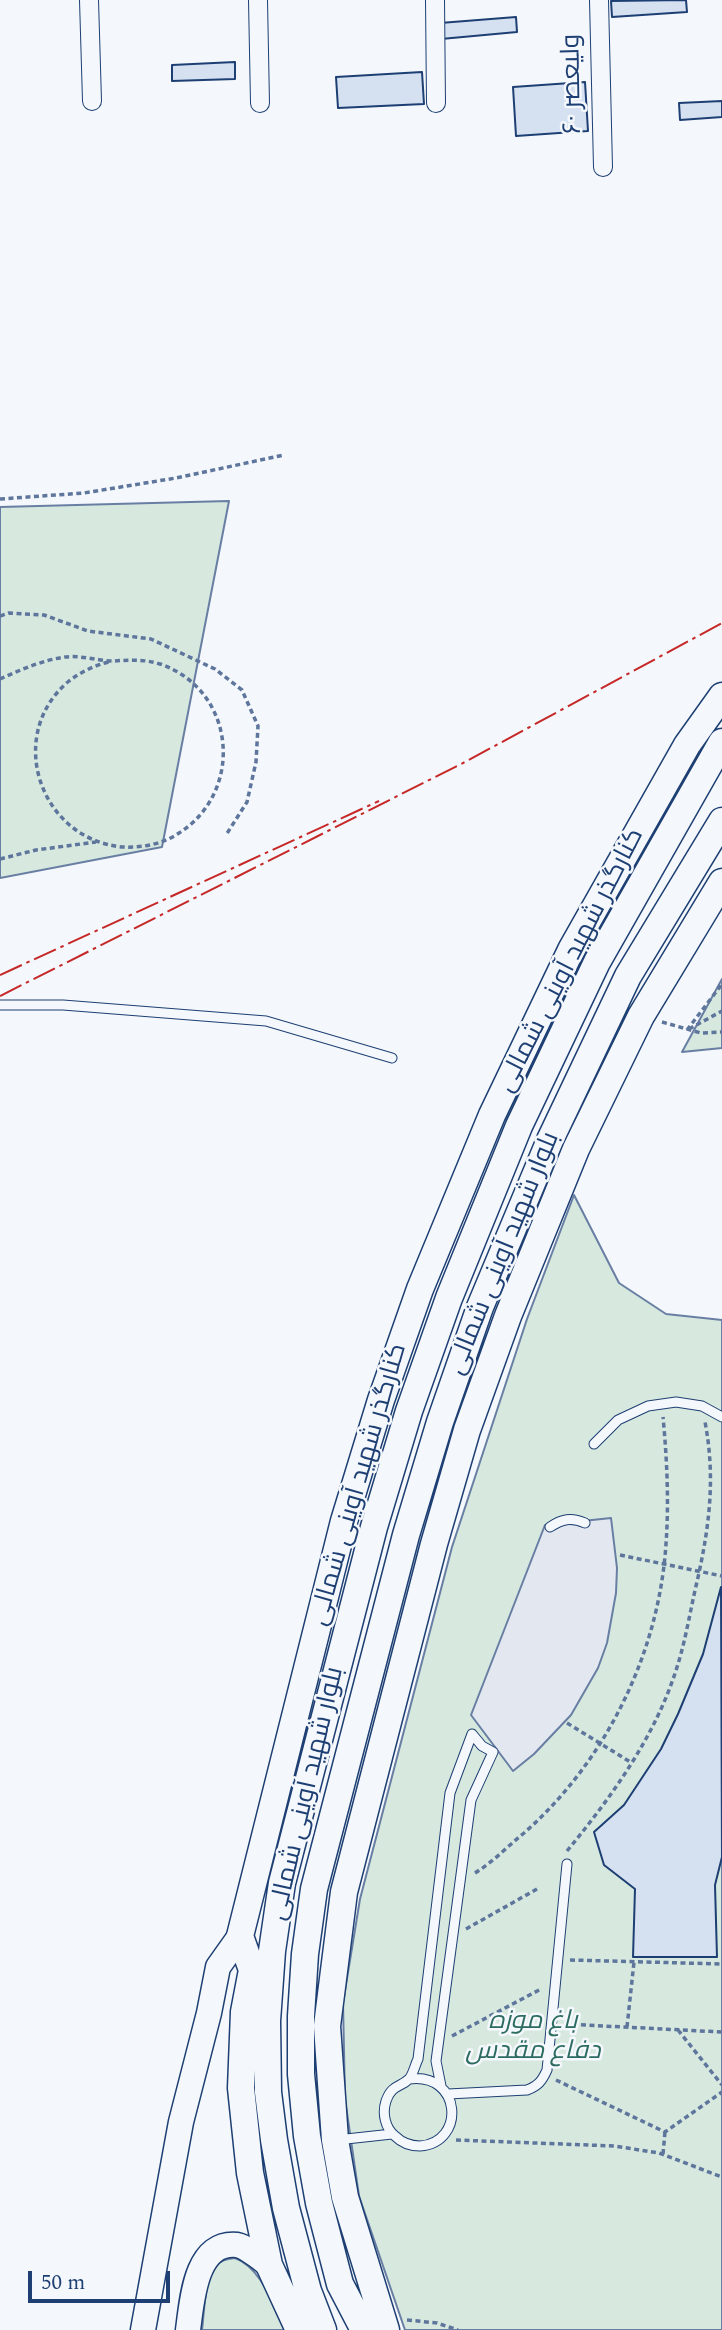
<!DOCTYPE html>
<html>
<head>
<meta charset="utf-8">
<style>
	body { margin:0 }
	#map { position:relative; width:722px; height:2330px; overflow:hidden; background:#f4f7fb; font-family:Spectral,serif }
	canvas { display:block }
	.scale { position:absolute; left:28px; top:2271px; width:142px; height:32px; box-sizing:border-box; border:4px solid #1d3f73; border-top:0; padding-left:9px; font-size:21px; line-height:24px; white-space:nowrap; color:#1d3f73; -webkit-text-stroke:5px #f4f7fb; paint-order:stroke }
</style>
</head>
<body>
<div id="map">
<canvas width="722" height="2330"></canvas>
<div class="scale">50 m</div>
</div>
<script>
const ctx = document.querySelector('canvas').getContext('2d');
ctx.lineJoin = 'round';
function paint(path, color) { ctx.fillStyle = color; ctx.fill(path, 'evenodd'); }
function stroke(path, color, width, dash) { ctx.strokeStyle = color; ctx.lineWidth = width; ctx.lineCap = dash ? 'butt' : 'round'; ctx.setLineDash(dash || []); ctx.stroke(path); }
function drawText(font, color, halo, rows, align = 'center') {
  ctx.font = font + ' Spectral,Cairo,serif'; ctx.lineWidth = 5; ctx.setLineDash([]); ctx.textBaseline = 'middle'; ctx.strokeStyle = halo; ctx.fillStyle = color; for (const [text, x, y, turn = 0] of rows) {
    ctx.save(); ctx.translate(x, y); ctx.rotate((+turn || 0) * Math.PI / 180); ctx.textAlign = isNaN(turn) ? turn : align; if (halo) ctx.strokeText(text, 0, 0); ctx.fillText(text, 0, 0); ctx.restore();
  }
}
const green = new Path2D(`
	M229 501 162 847 0 878V507Z
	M722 979V1048L682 1052Z
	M574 1195 619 1283 666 1314 722 1320V2330H405L359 2196 345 2099 343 2003 360 1899 452 1547 527 1319Z
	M235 2258C262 2268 273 2306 286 2330H202C204 2314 205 2280 214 2267 220 2260 228 2259 235 2258Z`);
const parking = new Path2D(`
	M611 1518 617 1568 616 1593 607 1643 598 1668 571 1715 534 1754 513 1771 471 1715 545 1525Z`);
const building = new Path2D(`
	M686 0 687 12 612 17 611 1Z
	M516 17 517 32 441 39 440 23Z
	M235 62V79L172 81V65Z
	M422 72 424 104 338 108 336 77Z
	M585 82 588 131 516 136 513 87Z
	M722 101V117L680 120 679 103Z
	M721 1587 722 1857 715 1885 717 1957H633L635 1889 604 1865 594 1832 624 1805 661 1749 678 1714 703 1654Z`);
const path = new Path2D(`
	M0 499 84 493 176 478 284 455
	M0 616 9 613 44 615 88 631 151 639 215 669 242 690 258 726 256 762 247 802 226 835
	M0 679C20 670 43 660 65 657 81 655 98 661 113 661 130 660 144 659 160 664 236 690 245 791 179 833 163 844 142 848 123 847 40 840 4 735 69 681 82 671 96 665 112 661
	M0 859 36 850 96 842
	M662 1022 701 1033 722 1032
	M689 1029 722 1011
	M687 1030 722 984
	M620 1555 722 1576
	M567 1723 632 1763
	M567 1851C613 1795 657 1734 678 1664 686 1638 690 1612 696 1586 709 1530 716 1479 705 1422
	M475 1873C493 1862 508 1846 524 1833 606 1761 659 1653 666 1544 669 1502 667 1459 663 1417
	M466 1929 537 1889
	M570 1960 722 1964
	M564 2024 722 2032
	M627 2027 634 1962
	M678 2030 722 2085
	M452 2036 541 1989
	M556 2080 665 2132 722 2092
	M456 2140 614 2146 659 2153 722 2177
	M663 2154 665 2132
	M407 2320 437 2323 458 2330`);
const lane = new Path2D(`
	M0 1005H63L266 1021 392 1058
	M594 1444 618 1420 648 1406 676 1402 702 1406 722 1417
	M550 1527C562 1519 571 1517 585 1523
	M409 2079C462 2072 466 2143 420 2146 410 2146 402 2143 395 2136 385 2128 382 2113 386 2101 392 2084 400 2088 409 2079 413 2075 415 2065 418 2059L450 1793 472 1734
	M441 2086 436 2061 471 1800 493 1752 482 1746 472 1734
	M448 2094 527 2090C538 2086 542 2081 547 2070L567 1864
	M337 2140 392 2134`);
const street = new Path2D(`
	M89 0 92 101
	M258 0 260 103
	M435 0 436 103
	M599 0 603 167`);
const secondary = new Path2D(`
	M143 2330 181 2122 209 2013 218 1967 240 1936
	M188 2330C192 2301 195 2241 237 2245 247 2247 261 2259 269 2265`);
const primary = new Path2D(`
	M299 2330 269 2265 250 2173 241 2088 244 2012 252 1970 240 1936 344 1521 381 1400 420 1289 492 1115 571 950 687 745 722 696
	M323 2330 308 2291 286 2208 274 2140 268 2092 267 2021 272 1951 282 1883 374 1527 409 1411 449 1298 519 1126 597 962 722 742
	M364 2330 340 2284 319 2203 307 2136 301 2074V2016L305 1954 314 1889 406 1535 440 1422 480 1307 550 1140 628 976 722 821
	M386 2330 345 2197 335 2140 327 2026 344 1892 434 1544 467 1430 508 1316 576 1149 641 1016 722 882`);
const power = new Path2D(`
	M0 975 379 801
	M0 996 465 762 722 623`);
const streetNames = [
	["ولیعصر ۶۰",574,84,-91],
	["کنارگذر شهید آوینی شمالی",572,961,-63],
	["بلوار شهید آوینی شمالی",505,1254,-68],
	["کنارگذر شهید آوینی شمالی",360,1485,-74],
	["بلوار شهید آوینی شمالی",308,1794,-77]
];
const parkNames = [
	["باغ موزه",533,2023],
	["دفاع مقدس",533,2053]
];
paint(green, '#d7e8df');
stroke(green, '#687fa3', 2);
paint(parking, '#e3e8f0');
stroke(parking, '#687fa3', 2);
paint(building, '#d5e0f0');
stroke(building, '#1d3f73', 2);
stroke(lane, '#1d3f73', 11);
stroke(street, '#1d3f73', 20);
stroke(secondary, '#1d3f73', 27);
stroke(primary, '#1d3f73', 29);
stroke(path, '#5e769c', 3.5, [5, 3.5]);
stroke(lane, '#f4f7fb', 9);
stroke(street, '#f4f7fb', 18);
stroke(secondary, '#f4f7fb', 24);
stroke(primary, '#f4f7fb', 26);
stroke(power, '#c62828', 2, [24, 5, 3.5, 5]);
drawText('26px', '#1d3f73', '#f4f7fb', streetNames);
drawText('italic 26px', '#2c6c60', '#f4f7fb', parkNames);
</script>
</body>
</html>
